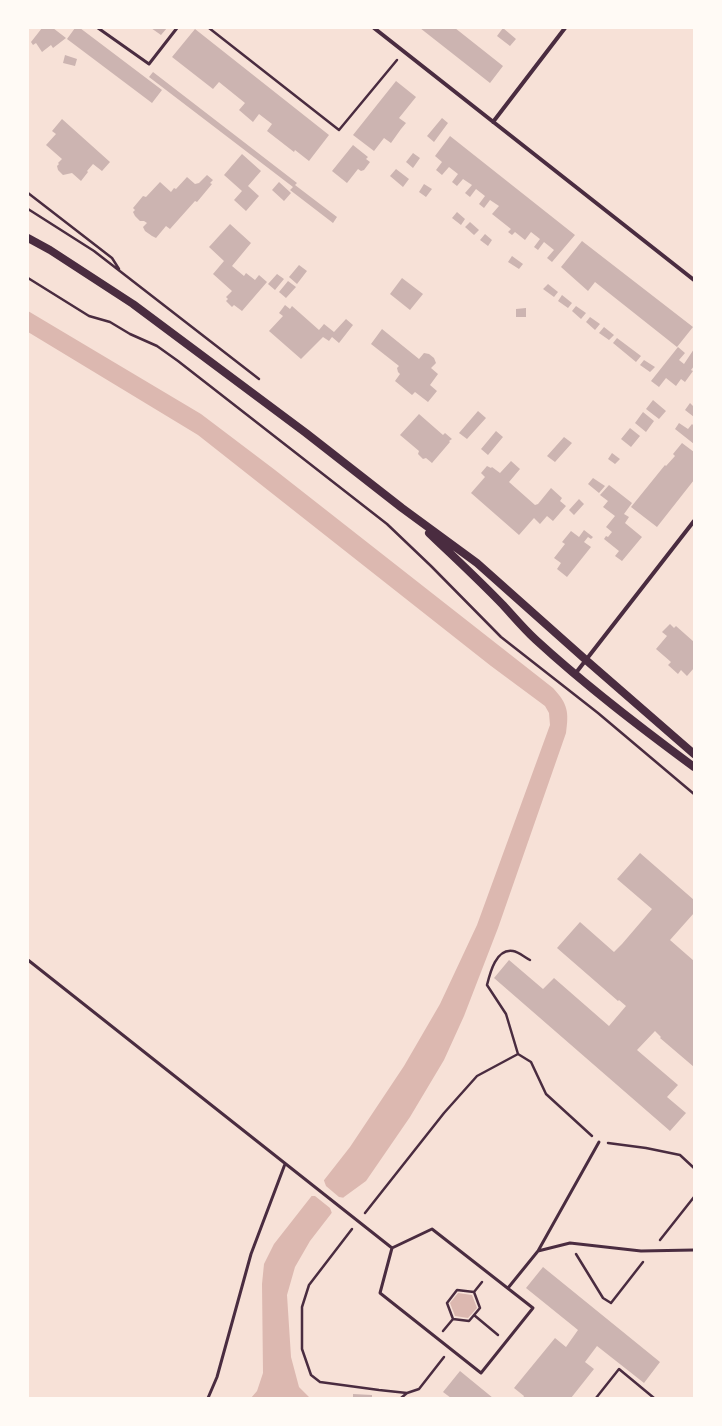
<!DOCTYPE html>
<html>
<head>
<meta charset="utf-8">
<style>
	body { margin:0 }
	#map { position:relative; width:722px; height:1426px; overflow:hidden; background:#f7e1d7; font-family:Arial,sans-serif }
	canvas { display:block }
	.frame { position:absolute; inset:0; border:29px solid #fffaf5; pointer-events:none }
</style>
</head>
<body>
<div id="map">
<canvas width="722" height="1426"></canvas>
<div class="frame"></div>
</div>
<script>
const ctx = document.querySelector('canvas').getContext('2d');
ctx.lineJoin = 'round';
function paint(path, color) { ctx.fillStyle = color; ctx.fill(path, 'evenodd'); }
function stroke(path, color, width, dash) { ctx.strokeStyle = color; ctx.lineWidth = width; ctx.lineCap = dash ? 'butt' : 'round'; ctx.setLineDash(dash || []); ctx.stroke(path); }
const water = new Path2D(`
	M28 311 201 414 275 470 553 688C568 704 569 712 566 733L498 928 464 1016 444 1060 410 1117 366 1181 344 1197 310 1241 295 1267 287 1295 291 1357 299 1387 310 1398H251L257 1391 263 1373 262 1284 264 1264 274 1244 350 1147 404 1066 440 1004 477 925 550 725 549 713 545 706 491 666 198 435 28 332Z
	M458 1293 472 1295 477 1308 468 1318 455 1316 450 1303Z`);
const pier = new Path2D(`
	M323 1178 326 1186 339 1197 345 1198 333 1216 330 1208 315 1196H310Z`);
const building = new Path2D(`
	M42 28H53L66 38 53 48 51 45 42 52 36 43 33 45 31 42Z
	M75 28H80L162 90 152 103 67 39Z
	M151 28H167L161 35Z
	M420 28H455L503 66 490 83Z
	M503 28 516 39 510 46 497 36Z
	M195 29 329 135 309 161 295 150 294 152 267 131 272 124 259 114 253 122 239 110 245 103 219 82 213 89 172 57Z
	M65 55 77 59 75 66 63 63Z
	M153 72 297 183 295 185 337 217 333 223 290 190 293 187 149 77Z
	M396 81 416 97 399 118 406 123 401 129 391 143 384 138 374 151 353 135Z
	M442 118 448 123 434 142 427 136Z
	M62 119 110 162 102 171 93 164 87 171 88 172 81 181 72 173 63 175 58 170 57 166 59 164 58 163 62 159 46 145 56 134 52 131Z
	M450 136 575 235 552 262 547 258 554 250 544 242 538 250 534 247 540 239 531 232 525 240 515 232 512 235 508 232 511 229 492 214 499 206 490 200 484 208 479 204 485 196 476 189 470 197 465 193 472 185 463 179 457 186 452 182 458 174 449 167 442 175 436 170 442 162 435 156Z
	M353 145 368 157 366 159 370 162 364 170 361 171 358 169 347 183 332 171Z
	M413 153 420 158 413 168 406 162Z
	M242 154 261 171 248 186 259 196 246 211 234 200 242 191 224 175Z
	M396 169 409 179 403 187 390 176Z
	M207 175 213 180 210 183 212 184 197 202 195 201 170 229 166 226 156 238 152 236 145 231 143 227 147 223 144 221H140L135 216 133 212 135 210 133 208 143 196 146 197 160 182 171 192 174 188 176 189 187 177 195 184 199 183Z
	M279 182 291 193 284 201 272 190Z
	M424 184 432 189 426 197 419 192Z
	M457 212 465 219 461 225 452 218Z
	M470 222 479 230 474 235 465 227Z
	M230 224 251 243 232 266 244 276 246 273 255 280 259 275 267 282 242 311 234 305 232 307 226 301 228 299 226 297 232 291 213 274 224 261 209 247Z
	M485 234 492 240 488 246 480 240Z
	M582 241 693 327 677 347 595 282 588 291 561 267Z
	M512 256 523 264 519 269 508 262Z
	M299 265 307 271 297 284 289 277Z
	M277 274 284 279 275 290 268 284Z
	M402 278 423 294 410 310 390 294Z
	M288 281 296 287 286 298 279 292Z
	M548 284 558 292 554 297 543 289Z
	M562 295 572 303 568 308 558 301Z
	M285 305 290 309 292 306 319 330 324 324 334 332 346 319 353 325 339 343 332 337 329 341 323 337 301 359 269 331 283 316 279 313Z
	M576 306 586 313 581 319 572 311Z
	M526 308V317H516V309Z
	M590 317 600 324 595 330 586 322Z
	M604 327 614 335 609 340 599 333Z
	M382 329 419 359 424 353 429 354 434 358 436 363 431 368 438 374 430 385 437 391 428 402 415 392 412 395 395 381 400 374 398 372 397 368 399 366 371 344Z
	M617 338 641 356 636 362 613 343Z
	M678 347 685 353 679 360 684 364 694 349V366L691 370 693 371 685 382 681 379 676 386 666 378 659 387 651 381Z
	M644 360 655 367 650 372 640 365Z
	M653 400 666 411 659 419 646 409Z
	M690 403 694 407V417L685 410Z
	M478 411 486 418 467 439 459 433Z
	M643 412 654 421 646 432 635 423Z
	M419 414 443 435 445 433 452 439 449 441 450 442 432 463 426 458 423 459 418 454 419 451 400 435Z
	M679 423 688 429 692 424 694 426V444L675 429Z
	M630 428 640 436 631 447 621 439Z
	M496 431 503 437 488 455 481 449Z
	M564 437 572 443 555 462 547 456Z
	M682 443 694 452V480L657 527 631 507 665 465 666 466 675 456 673 454Z
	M612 453 620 459 615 464 608 459Z
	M511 461 520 469 509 482 535 505 538 504 551 488 562 498 560 501 566 506 553 521 547 516 540 524 534 518 519 535 471 493 485 477 481 473 487 466 491 468 492 467 500 473Z
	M593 478 605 486 599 493 588 484Z
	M609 485 632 503 624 514 629 517 625 523 642 537 622 561 615 556 619 551 604 539 606 536 608 537 612 532 606 527 615 516 603 507 608 501 600 495Z
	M579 499 584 504 574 515 569 510Z
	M584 530 593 537 591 539 588 537 584 542 591 547 567 577 557 569 561 563 554 558 565 544 562 542 571 531 579 537Z
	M670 624 674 628 676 626 694 642V668L687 676 681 670 678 674 668 665 671 662 656 649 667 636 662 632Z
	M640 853 694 900V913L670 940 694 961V1067L660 1038 661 1037 655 1031 637 1050 678 1085 667 1097 686 1113 670 1131 494 978 509 960 543 989 554 978 609 1026 626 1006 619 1000 618 1001 557 948 580 922 614 952 622 944 652 909 617 879Z
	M543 1267 660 1362 644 1383 597 1346 585 1362 594 1369 571 1398H523L524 1396 514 1388 555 1338 566 1347 578 1330 526 1288Z
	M460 1371 493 1398H451L443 1392Z
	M353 1394 372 1395V1398H353Z`);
const path = new Path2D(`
	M209 28 339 130 397 60
	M28 193 112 258 119 269
	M28 209 94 251 259 379
	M28 278 89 316 110 322 130 334 157 346 178 361 387 524 431 566 501 637 598 713 694 794
	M518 1054 531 1062 546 1094 592 1136
	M608 1143 646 1148 680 1155 694 1168
	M365 1213 444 1113 477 1076 518 1054 506 1014 487 985C490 973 496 948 513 951 519 952 524 957 530 960
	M352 1229 309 1285 302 1307V1349L311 1375 320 1382 379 1390 407 1393 419 1389 444 1357
	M660 1240 694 1197
	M576 1254 603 1298 611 1303 643 1262
	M474 1292 482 1282
	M474 1315 498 1335
	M453 1319 447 1303 457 1290 474 1292
	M453 1319 469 1321 480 1308 474 1292
	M443 1331 453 1319
	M401 1398 407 1393
	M596 1398 619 1369 654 1398`);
const service = new Path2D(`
	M98 28 149 64 177 28
	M28 960 392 1248 380 1293 481 1373 533 1308 432 1229 392 1248
	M538 1251 599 1142
	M508 1288 538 1251 570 1243 641 1251 694 1250
	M208 1398 217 1377 251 1254 285 1164`);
const minor = new Path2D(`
	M374 28 694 280
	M493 122 565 28
	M575 674 694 521`);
const secondary = new Path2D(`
	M28 238 50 250 133 304 306 433 402 508 477 563 586 660 694 754
	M429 533C454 557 479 580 503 605 514 617 524 629 536 640 586 686 640 727 694 767`);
paint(water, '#dcb8b0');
paint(pier, '#f7e1d7');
paint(building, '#ccb4b1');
stroke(path, '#4a2c40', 2.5);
stroke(service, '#4a2c40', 3);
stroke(minor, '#4a2c40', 4);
stroke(secondary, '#4a2c40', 8);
</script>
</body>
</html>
